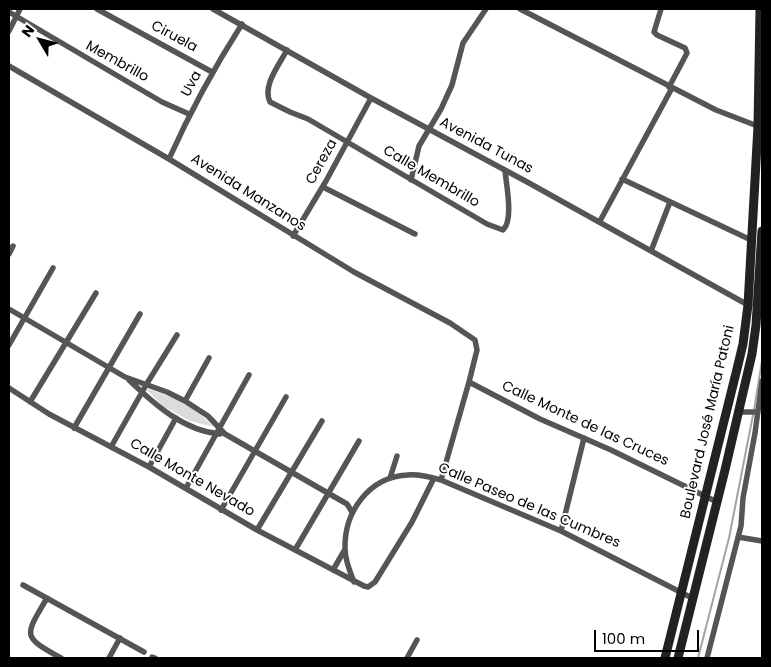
<!DOCTYPE html>
<html>
<head>
<meta charset="utf-8">
<style>
	body { margin:0 }
	#map { position:relative; width:771px; height:667px; overflow:hidden; background:#fff; font-family:Poppins,sans-serif }
	canvas { display:block }
	.frame { position:absolute; inset:0; border:10px solid #000; pointer-events:none }
	.north { position:absolute; left:15px; top:15px; width:50px; height:50px; -webkit-text-stroke:4px #fff; paint-order:stroke; rotate:307deg; font-size:14px; font-weight:700; line-height:20px; text-align:center; color:#000 }
	.north::after { content:''; display:block; margin:auto; width:18px; height:22px; background:#000; clip-path:polygon(50% 0,100% 100%,50% 72%,0 100%) }
	.scale { position:absolute; left:594px; top:630px; width:105px; height:22px; box-sizing:border-box; border:2px solid #000; border-top:0; padding-left:6px; font-size:15px; line-height:18px; white-space:nowrap; color:#000; -webkit-text-stroke:4px #fff; paint-order:stroke }
</style>
</head>
<body>
<div id="map">
<canvas width="771" height="667"></canvas>
<div class="frame"></div>
<div class="north">N</div>
<div class="scale">100 m</div>
</div>
<script>
const ctx = document.querySelector('canvas').getContext('2d');
ctx.lineJoin = 'round';
function paint(path, color) { ctx.fillStyle = color; ctx.fill(path, 'evenodd'); }
function stroke(path, color, width, dash) { ctx.strokeStyle = color; ctx.lineWidth = width; ctx.lineCap = dash ? 'butt' : 'round'; ctx.setLineDash(dash || []); ctx.stroke(path); }
function drawText(font, color, halo, rows, align = 'center') {
  ctx.font = font + ' Poppins,sans-serif'; ctx.lineWidth = 4; ctx.setLineDash([]); ctx.textBaseline = 'middle'; ctx.strokeStyle = halo; ctx.fillStyle = color; for (const [text, x, y, turn = 0] of rows) {
    ctx.save(); ctx.translate(x, y); ctx.rotate((+turn || 0) * Math.PI / 180); ctx.textAlign = isNaN(turn) ? turn : align; if (halo) ctx.strokeText(text, 0, 0); ctx.fillText(text, 0, 0); ctx.restore();
  }
}
const green = new Path2D(`
	M145 388C174 397 192 405 214 427L190 421 163 406Z`);
const stream = new Path2D(`
	M754 410 762 361
	M698 658 729 538 753 415`);
const street = new Path2D(`
	M97 9 212 72
	M213 9 371 98 529 183 748 305
	M520 9 716 110 760 127
	M661 9 654 32 657 35 685 48 687 53 669 87
	M9 12 162 102 189 114
	M9 31 20 9
	M287 50C279 65 262 86 270 102L290 112 308 119 487 224 503 230C514 220 506 184 505 170
	M9 66 169 159 354 272 450 323 475 340 477 350 469 382 441 480
	M169 159C190 112 214 68 242 24
	M622 179 751 240
	M411 180 419 146 441 109 452 85 463 43 486 9
	M323 187 415 234
	M600 221 672 88
	M293 236 326 181 371 98
	M651 251 670 202
	M9 254 13 246
	M9 309 125 377 167 392 185 401 208 416 225 434 347 504 352 512
	M9 345 53 268
	M129 380C154 404 184 431 220 434
	M469 382 540 419 611 450 717 502
	M9 388 49 414 149 467 257 530 364 586 368 587 375 582 412 522 434 478
	M185 401 209 358
	M30 402 96 293
	M739 412H758
	M74 428 140 314
	M111 447 146 385 177 335
	M149 467 176 418
	M390 478 397 456
	M186 488 249 375
	M221 510 286 397
	M257 530 322 421
	M561 531 584 438
	M738 537 762 541
	M295 550 359 441
	M333 570 344 551
	M354 582C350 572 345 560 345 549 344 512 369 477 407 475 419 474 430 477 441 480L561 531 692 598
	M23 585 144 652
	M47 598C25 636 21 636 61 658
	M152 657 155 658
	M109 658 120 638
	M407 658 417 640
	M707 658 741 526 743 498 755 433 762 381`);
const secondary = new Path2D(`
	M665 658 737 369 743 344 748 305 758 126 760 9
	M678 658 725 470 752 354 756 325 762 231`);
const streetNames = [
	["Ciruela",174,37,28],
	["Membrillo",117,62,29],
	["Uva",192,84,-62],
	["Avenida Tunas",486,146,28],
	["Cereza",322,162,-61],
	["Calle Membrillo",431,177,30],
	["Avenida Manzanos",248,193,32],
	["Boulevard José María Patoni",708,422,-77],
	["Calle Monte de las Cruces",585,424,25],
	["Calle Monte Nevado",192,478,30],
	["Calle Paseo de las Cumbres",529,506,23]
];
paint(green, '#dcdcdc');
stroke(stream, '#a3a3a3', 2);
stroke(street, '#555', 5.5);
stroke(secondary, '#222', 9);
drawText('14px', '#000', '#fff', streetNames);
</script>
</body>
</html>
